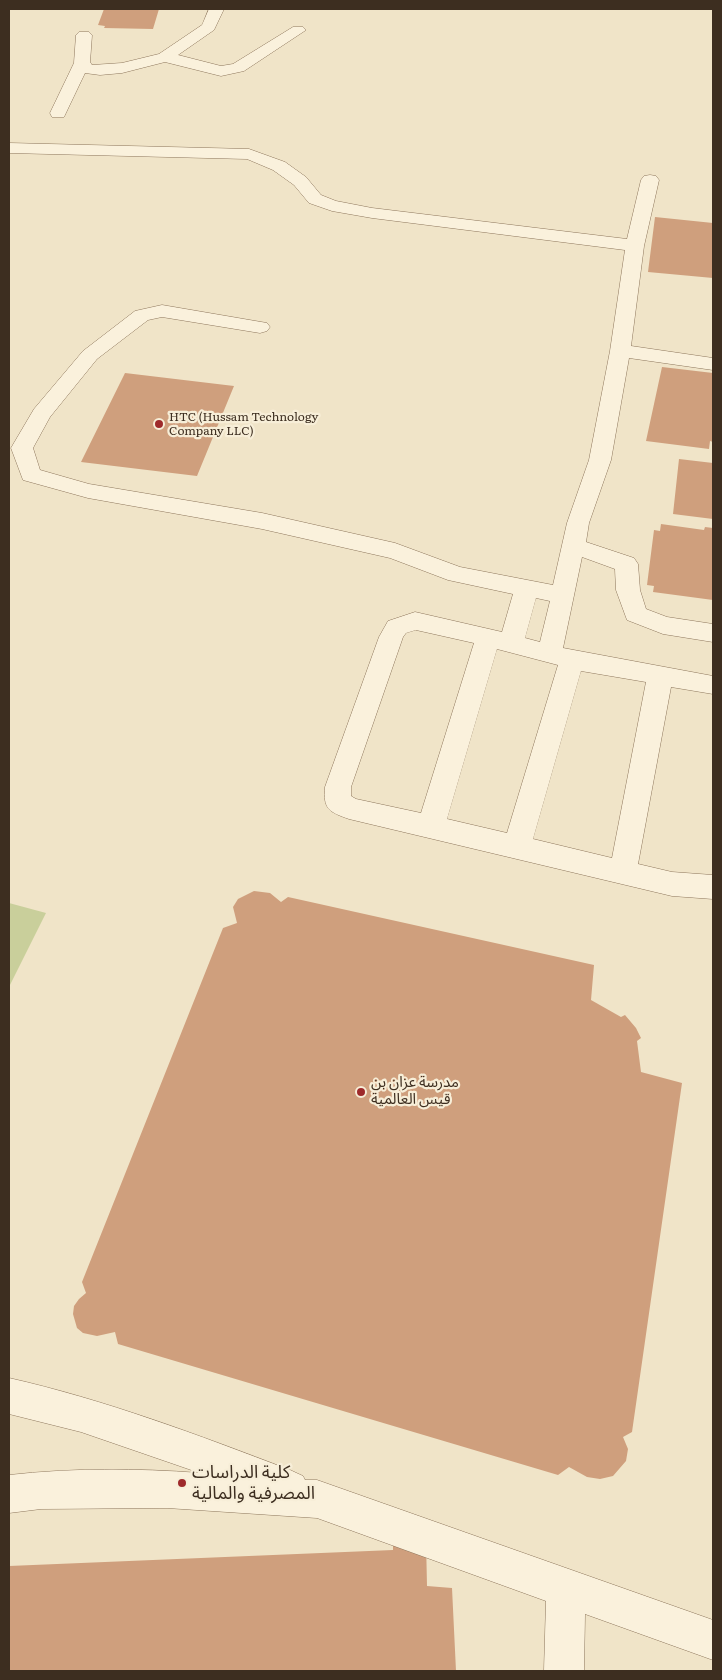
<!DOCTYPE html>
<html>
<head>
<meta charset="utf-8">
<style>
	body { margin:0 }
	#map { position:relative; width:722px; height:1680px; overflow:hidden; background:#f0e4c8; font-family:Literata,serif }
	canvas { display:block }
	.frame { position:absolute; inset:0; border:10px solid #3d2e20; pointer-events:none }
</style>
</head>
<body>
<div id="map">
<canvas width="722" height="1680"></canvas>
<div class="frame"></div>
</div>
<script>
const ctx = document.querySelector('canvas').getContext('2d');
ctx.lineJoin = 'round';
function paint(path, color) { ctx.fillStyle = color; ctx.fill(path, 'evenodd'); }
function stroke(path, color, width, dash) { ctx.strokeStyle = color; ctx.lineWidth = width; ctx.lineCap = dash ? 'butt' : 'round'; ctx.setLineDash(dash || []); ctx.stroke(path); }
function drawText(font, color, halo, rows, align = 'center') {
  ctx.font = font + ' Literata,"Noto Sans Arabic",serif'; ctx.lineWidth = 4.5; ctx.setLineDash([]); ctx.textBaseline = 'middle'; ctx.strokeStyle = halo; ctx.fillStyle = color; for (const [text, x, y, turn = 0] of rows) {
    ctx.save(); ctx.translate(x, y); ctx.rotate((+turn || 0) * Math.PI / 180); ctx.textAlign = isNaN(turn) ? turn : align; if (halo) ctx.strokeText(text, 0, 0); ctx.fillText(text, 0, 0); ctx.restore();
  }
}
const green = new Path2D(`
	M9 903 46 913 9 987Z`);
const building = new Path2D(`
	M104 9H159L153 29 104 28 105 26 98 25Z
	M655 217 713 223V278L648 272Z
	M662 367 713 373V442L710 441 709 449 646 441Z
	M125 373 234 386 197 476 81 462Z
	M679 459 713 463V519L673 514Z
	M661 524 704 530 705 527 713 528V600L653 592 654 586 647 585 654 530 660 531Z
	M254 891 270 893 281 902 288 897 594 965 591 1000 621 1017 625 1015 636 1028 641 1038 637 1041 641 1072 682 1083 632 1432 623 1437 628 1449 626 1461 613 1476 600 1479 587 1477 569 1467 558 1475 118 1344 115 1332 97 1336 83 1333 77 1328 73 1314 74 1306 79 1299 86 1293 82 1282 223 928 237 923 233 907 238 899Z
	M393 1539 426 1540 427 1586 452 1588 456 1671H9V1566L393 1550Z`);
const minor = new Path2D(`
	M209 9H224L214 30 178 55 221 66 233 64 293 27H303L306 30 244 71 221 76 165 62 122 73 100 75 85 73 64 117H52L50 113 74 63 76 35 79 32H89L92 35 90 62 92 65 122 63 159 54 202 25Z
	M9 143 249 149 285 162 306 177 321 195 336 201 372 208 627 239 641 180 644 176 650 175 656 176 659 180 644 246 631 346 713 358V370L629 358 611 460 589 523 586 542 634 558 638 564 640 590 646 609 667 617 713 624V642L663 634 627 620 616 590 615 569 582 557 563 648 713 676V694L671 687 638 864 672 872 713 875V899L672 896 349 819C329 812 323 809 325 787L379 637 388 621 415 612 502 632 513 594 448 580 390 558 262 529 88 498 23 480 11 448 34 409 83 351 135 311 162 305 267 323 270 327 267 331 260 333 162 317 148 320 97 359 50 417 33 448 40 470 89 484 262 513 395 543 460 567 553 585 567 523 589 460 610 351 625 250 372 218 332 211 309 203 294 185 273 170 247 159 9 153ZM536 598 550 601 540 642 525 638ZM416 630 474 643 421 813 356 799 351 796V787L403 637 406 633ZM497 649 558 665 507 833 447 819ZM581 671 646 682 612 858 533 839Z
	M9 1378C106 1400 198 1435 290 1470L303 1476 305 1480H317L713 1620V1660L585 1614 584 1671H544L546 1601 317 1518 167 1508 41 1509 9 1513V1475C71 1468 137 1468 200 1473L81 1432 9 1414Z`);
const markers = [
	[159,424,5,"#9e2a2b"],
	[361,1092,5,"#9e2a2b"],
	[182,1483,5,"#9e2a2b"]
];
const farPoinames = [
	["HTC (Hussam Technology",169,417],
	["Company LLC)",169,431]
];
const poiNames = [
	["مدرسة عزان بن",371,1083],
	["قيس العالمية",371,1100]
];
const nearPoinames = [
	["كلية الدراسات",192,1473],
	["المصرفية والمالية",192,1494]
];
paint(green, '#c9cf9b');
paint(building, '#cf9f7d');
stroke(minor, '#8d765c', 1);
paint(minor, '#faf1dc');
for (const [x, y, r, color] of markers) { const dot = new Path2D(); dot.arc(x, y, r, 0, 2 * Math.PI); ctx.fillStyle = color; ctx.fill(dot); stroke(dot, '#f7eed8', 2); }
drawText('12px', '#3d2e20', '#f7eed8', farPoinames, 'left');
drawText('15px', '#3d2e20', '#f7eed8', poiNames, 'left');
drawText('18px', '#3d2e20', '#f7eed8', nearPoinames, 'left');
</script>
</body>
</html>
